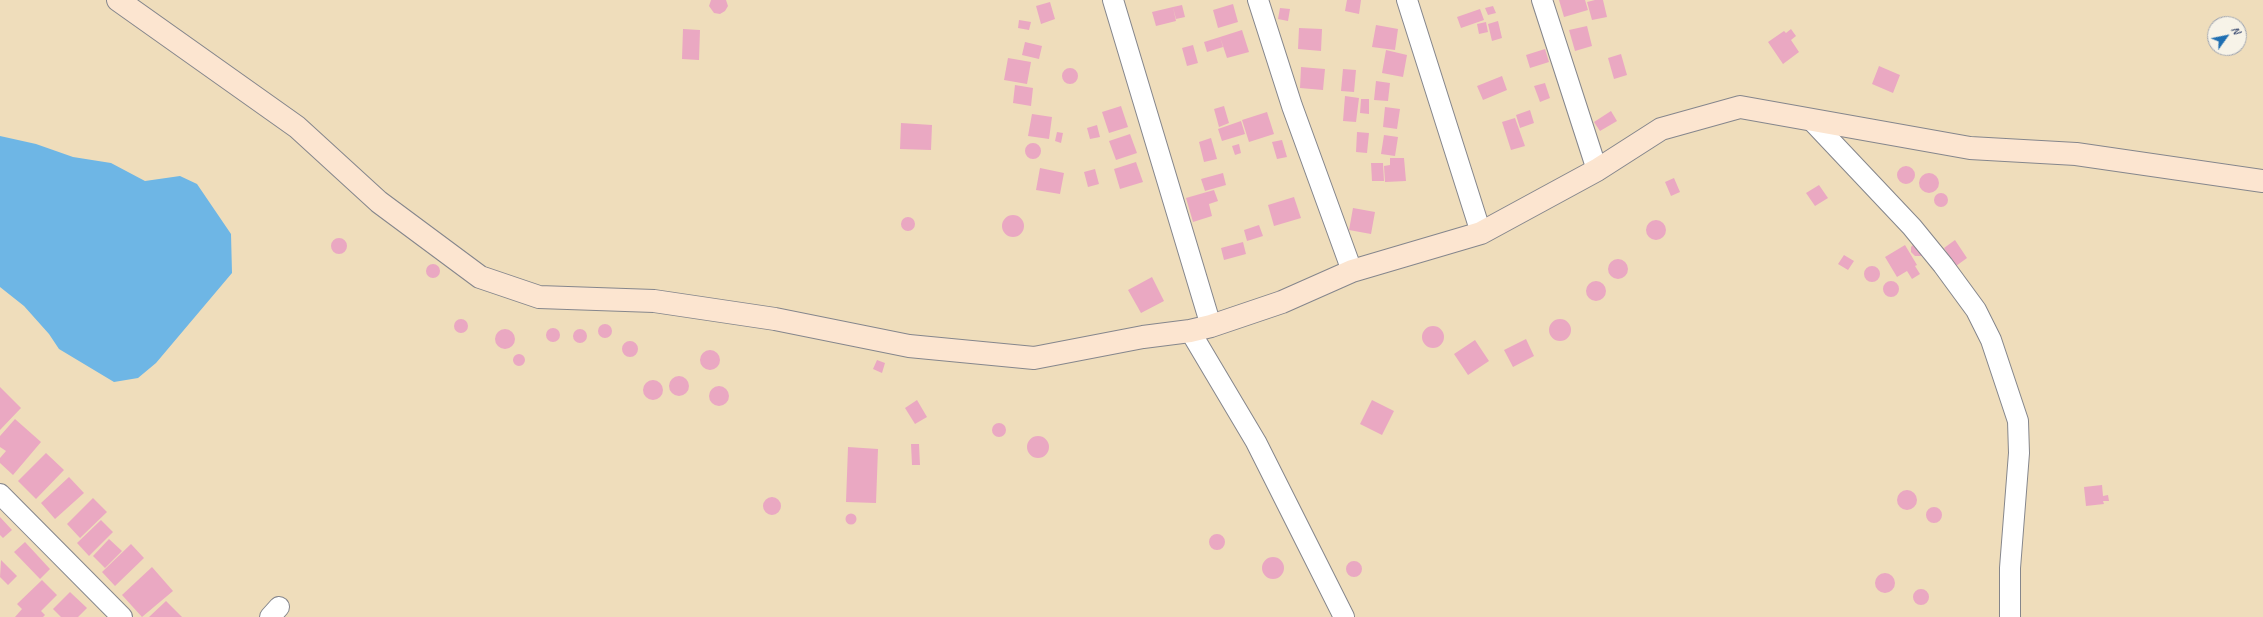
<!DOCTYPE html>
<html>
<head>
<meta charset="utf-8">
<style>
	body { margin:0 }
	#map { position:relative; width:2263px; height:617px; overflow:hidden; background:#efddbb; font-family:Caveat,sans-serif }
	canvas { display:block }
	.north { position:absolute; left:2207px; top:16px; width:40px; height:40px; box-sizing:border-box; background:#f7f3e8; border:1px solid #9fa5b1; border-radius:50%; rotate:57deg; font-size:11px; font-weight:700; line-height:16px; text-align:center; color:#1b2f5e }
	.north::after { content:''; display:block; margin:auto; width:14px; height:18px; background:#1f6fb2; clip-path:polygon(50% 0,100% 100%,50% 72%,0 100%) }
</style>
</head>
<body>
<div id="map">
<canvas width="2263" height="617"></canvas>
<div class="north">N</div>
</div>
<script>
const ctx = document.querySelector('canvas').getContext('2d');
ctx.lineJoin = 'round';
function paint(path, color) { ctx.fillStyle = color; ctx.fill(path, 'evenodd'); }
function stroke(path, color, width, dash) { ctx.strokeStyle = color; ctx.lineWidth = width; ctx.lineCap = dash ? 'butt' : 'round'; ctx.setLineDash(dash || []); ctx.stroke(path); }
const water = new Path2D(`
	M0 136 36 144 73 157 111 163 145 181 180 176 197 184 231 234 232 273 156 363 138 378 114 382 59 349 49 334 24 306 0 287Z`);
const building = new Path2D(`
	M711 0H726L728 6 725 11 720 14 714 13 709 6Z
	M1347 0H1361L1359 14 1345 11Z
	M1559 0H1585L1588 10 1564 17Z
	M1595 0H1603L1607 17 1592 20 1587 2Z
	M1050 2 1055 19 1041 24 1036 6Z
	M1233 4 1238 22 1218 28 1213 10Z
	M1182 5 1185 17 1176 19 1173 7Z
	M1493 6 1496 13 1488 15 1485 8Z
	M1173 7 1176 21 1156 26 1152 12Z
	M1280 8 1290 9 1288 21 1278 19Z
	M1480 9 1484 20 1461 28 1457 17Z
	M1019 20 1031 22 1029 30 1018 28Z
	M1498 21 1502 38 1492 41 1488 24Z
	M1486 22 1488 32 1479 34 1477 24Z
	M1376 25 1398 29 1395 50 1372 47Z
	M1587 26 1592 46 1575 51 1569 30Z
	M1299 28 1322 29 1321 51 1298 49Z
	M683 29 700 30 699 60 682 59Z
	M1791 29 1796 36 1791 40 1799 52 1783 64 1768 42 1784 31 1786 33Z
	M1242 30 1249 52 1227 58 1220 37Z
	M1220 37 1223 47 1207 52 1204 42Z
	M1025 42 1042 46 1039 59 1022 55Z
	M1193 45 1198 63 1187 66 1182 48Z
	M1545 49 1549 62 1530 68 1526 55Z
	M1386 50 1407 55 1403 77 1382 73Z
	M1621 54 1627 75 1614 79 1608 58Z
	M1008 58 1031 62 1027 84 1004 80Z
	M1879 66 1900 75 1893 93 1872 84Z
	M1301 67 1325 69 1323 90 1300 88Z
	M1062 76a8 8 0 1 1 16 0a8 8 0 1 1-16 0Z
	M1343 69 1356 70 1354 92 1341 91Z
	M1502 76 1507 90 1483 100 1477 86Z
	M1376 81 1390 83 1388 101 1374 100Z
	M1545 83 1550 98 1540 102 1534 86Z
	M1015 85 1033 88 1031 106 1013 103Z
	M1345 96 1359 98 1356 122 1343 121Z
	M1361 99H1369V114L1360 113Z
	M1121 106 1128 127 1109 133 1102 112Z
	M1224 106 1229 123 1219 127 1214 109Z
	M1385 107 1400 109 1397 129 1383 127Z
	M1530 110 1534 123 1520 128 1516 115Z
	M1611 111 1617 121 1600 131 1594 122Z
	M1267 112 1274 134 1249 142 1242 120Z
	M1032 114 1052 117 1049 139 1028 136Z
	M1515 118 1525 146 1511 150 1502 122Z
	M1241 121 1245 134 1222 141 1218 129Z
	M901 123 932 125 931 150 900 149Z
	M1097 125 1100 137 1090 139 1087 128Z
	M1057 132 1063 133 1061 143 1055 141Z
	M1357 132 1369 133 1367 153 1356 152Z
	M1130 134 1137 153 1116 160 1109 141Z
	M1384 135 1398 137 1395 156 1381 154Z
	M1211 138 1217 159 1204 162 1199 142Z
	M1282 140 1287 157 1277 159 1272 142Z
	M1025 151a8 8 0 1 1 16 0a8 8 0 1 1-16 0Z
	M1239 144 1241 153 1235 155 1232 146Z
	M1390 158H1404L1406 181 1385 182 1384 166 1390 165Z
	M1136 162 1143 182 1120 189 1114 169Z
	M1371 163H1383L1384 181H1372Z
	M1897 175a9 9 0 1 1 18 0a9 9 0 1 1-18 0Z
	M1040 168 1064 173 1060 194 1036 190Z
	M1095 169 1099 184 1088 187 1084 172Z
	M1223 173 1226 185 1205 191 1201 179Z
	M1919 183a10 10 0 1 1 20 0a10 10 0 1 1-20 0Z
	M1674 178 1680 192 1671 196 1665 182Z
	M1819 185 1828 198 1815 206 1806 193Z
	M1214 190 1218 201 1209 204 1212 216 1193 222 1186 198Z
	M1934 200a7 7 0 1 1 14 0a7 7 0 1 1-14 0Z
	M1294 197 1301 218 1274 226 1268 205Z
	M1353 208 1375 212 1371 234 1349 230Z
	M1002 226a11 11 0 1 1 22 0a11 11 0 1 1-22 0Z
	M901 224a7 7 0 1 1 14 0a7 7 0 1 1-14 0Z
	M1646 230a10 10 0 1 1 20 0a10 10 0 1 1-20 0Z
	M1259 225 1263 236 1247 241 1244 230Z
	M331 246a8 8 0 1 1 16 0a8 8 0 1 1-16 0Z
	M1955 240 1967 258 1956 266 1944 248Z
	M1243 242 1246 254 1224 260 1221 248Z
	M1915 243 1923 255 1921 256H1915L1911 252V247Z
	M1905 245 1917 265 1915 266 1920 274 1912 279 1907 271 1897 277 1885 257Z
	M1844 255 1854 261 1848 270 1838 264Z
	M1608 269a10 10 0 1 1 20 0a10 10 0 1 1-20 0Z
	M426 271a7 7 0 1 1 14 0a7 7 0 1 1-14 0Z
	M1864 274a8 8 0 1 1 16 0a8 8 0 1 1-16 0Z
	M1152 277 1164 301 1141 313 1128 290Z
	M1586 291a10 10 0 1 1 20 0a10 10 0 1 1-20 0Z
	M1883 289a8 8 0 1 1 16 0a8 8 0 1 1-16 0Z
	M454 326a7 7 0 1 1 14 0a7 7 0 1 1-14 0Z
	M1549 330a11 11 0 1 1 22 0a11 11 0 1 1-22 0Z
	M598 331a7 7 0 1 1 14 0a7 7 0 1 1-14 0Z
	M1422 337a11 11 0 1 1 22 0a11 11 0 1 1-22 0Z
	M546 335a7 7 0 1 1 14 0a7 7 0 1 1-14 0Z
	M495 339a10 10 0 1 1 20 0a10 10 0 1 1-20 0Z
	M573 336a7 7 0 1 1 14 0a7 7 0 1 1-14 0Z
	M1526 339 1534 356 1513 367 1504 350Z
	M1475 340 1489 361 1468 375 1454 354Z
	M622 349a8 8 0 1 1 16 0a8 8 0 1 1-16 0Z
	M700 360a10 10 0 1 1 20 0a10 10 0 1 1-20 0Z
	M513 360a6 6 0 1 1 12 0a6 6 0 1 1-12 0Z
	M877 360 885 363 882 373 873 369Z
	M669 386a10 10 0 1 1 20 0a10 10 0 1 1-20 0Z
	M643 390a10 10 0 1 1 20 0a10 10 0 1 1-20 0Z
	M709 396a10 10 0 1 1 20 0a10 10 0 1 1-20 0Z
	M0 387 21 408 0 430Z
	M917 400 927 417 915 424 905 408Z
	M1372 400 1394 411 1382 435 1360 424Z
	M15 419 41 442 13 475 0 463V458L6 451 0 447V436Z
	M992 430a7 7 0 1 1 14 0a7 7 0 1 1-14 0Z
	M1027 447a11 11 0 1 1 22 0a11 11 0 1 1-22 0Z
	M911 444H919L920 465H912Z
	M848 447 878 449 876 503 846 502Z
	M46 453 64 470 36 499 18 481Z
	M69 477 84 493 55 519 41 503Z
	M2102 485 2103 496 2108 495 2109 501H2103L2104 504 2086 506 2084 487Z
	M1897 500a10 10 0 1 1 20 0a10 10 0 1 1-20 0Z
	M763 506a9 9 0 1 1 18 0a9 9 0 1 1-18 0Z
	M93 498 107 512 80 538 67 524Z
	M1926 515a8 8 0 1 1 16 0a8 8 0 1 1-16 0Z
	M845.5 519a5.5 5.5 0 1 1 11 0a5.5 5.5 0 1 1-11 0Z
	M0 517 12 530 3 538 0 535Z
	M101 520 113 532 89 556 77 543Z
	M1209 542a8 8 0 1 1 16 0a8 8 0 1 1-16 0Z
	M109 539 122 551 105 568 93 556Z
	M25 542 50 569 40 579 14 552Z
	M131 544 144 558 115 586 102 572Z
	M1262 568a11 11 0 1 1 22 0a11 11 0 1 1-22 0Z
	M1 560 17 576 8 585 0 577Z
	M1346 569a8 8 0 1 1 16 0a8 8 0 1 1-16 0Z
	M152 567 173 591 142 617 122 595Z
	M1875 583a10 10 0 1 1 20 0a10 10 0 1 1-20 0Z
	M42 580 57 595 41 611 45 615 43 617H15L22 609 17 604Z
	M1913 597a8 8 0 1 1 16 0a8 8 0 1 1-16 0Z
	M70 592 87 608 78 617H61L53 609Z
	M166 601 182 617H149Z`);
const minor = new Path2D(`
	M1113 0 1211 326
	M1258 0 1292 106 1352 271
	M1407 0 1481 233
	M1542 0 1597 170
	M1811 120 1912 227 1943 265 1976 310 1991 340 2018 421 2019 453 2010 568V617
	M1190 331 1256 442 1344 617
	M0 494 122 617
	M270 617 279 607`);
const secondary = new Path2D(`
	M118 0 297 127 379 202 480 277 539 297 654 301 775 319 909 346 1034 358 1143 337 1190 331 1211 326 1282 302 1352 271 1481 233 1597 170 1661 129 1740 107 1970 148 2076 154 2263 181`);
paint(water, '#6eb6e5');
paint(building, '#eaa8c2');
stroke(minor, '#85868c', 22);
stroke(secondary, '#85868c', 24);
stroke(minor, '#fff', 20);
stroke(secondary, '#fce5d0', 22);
</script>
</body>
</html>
